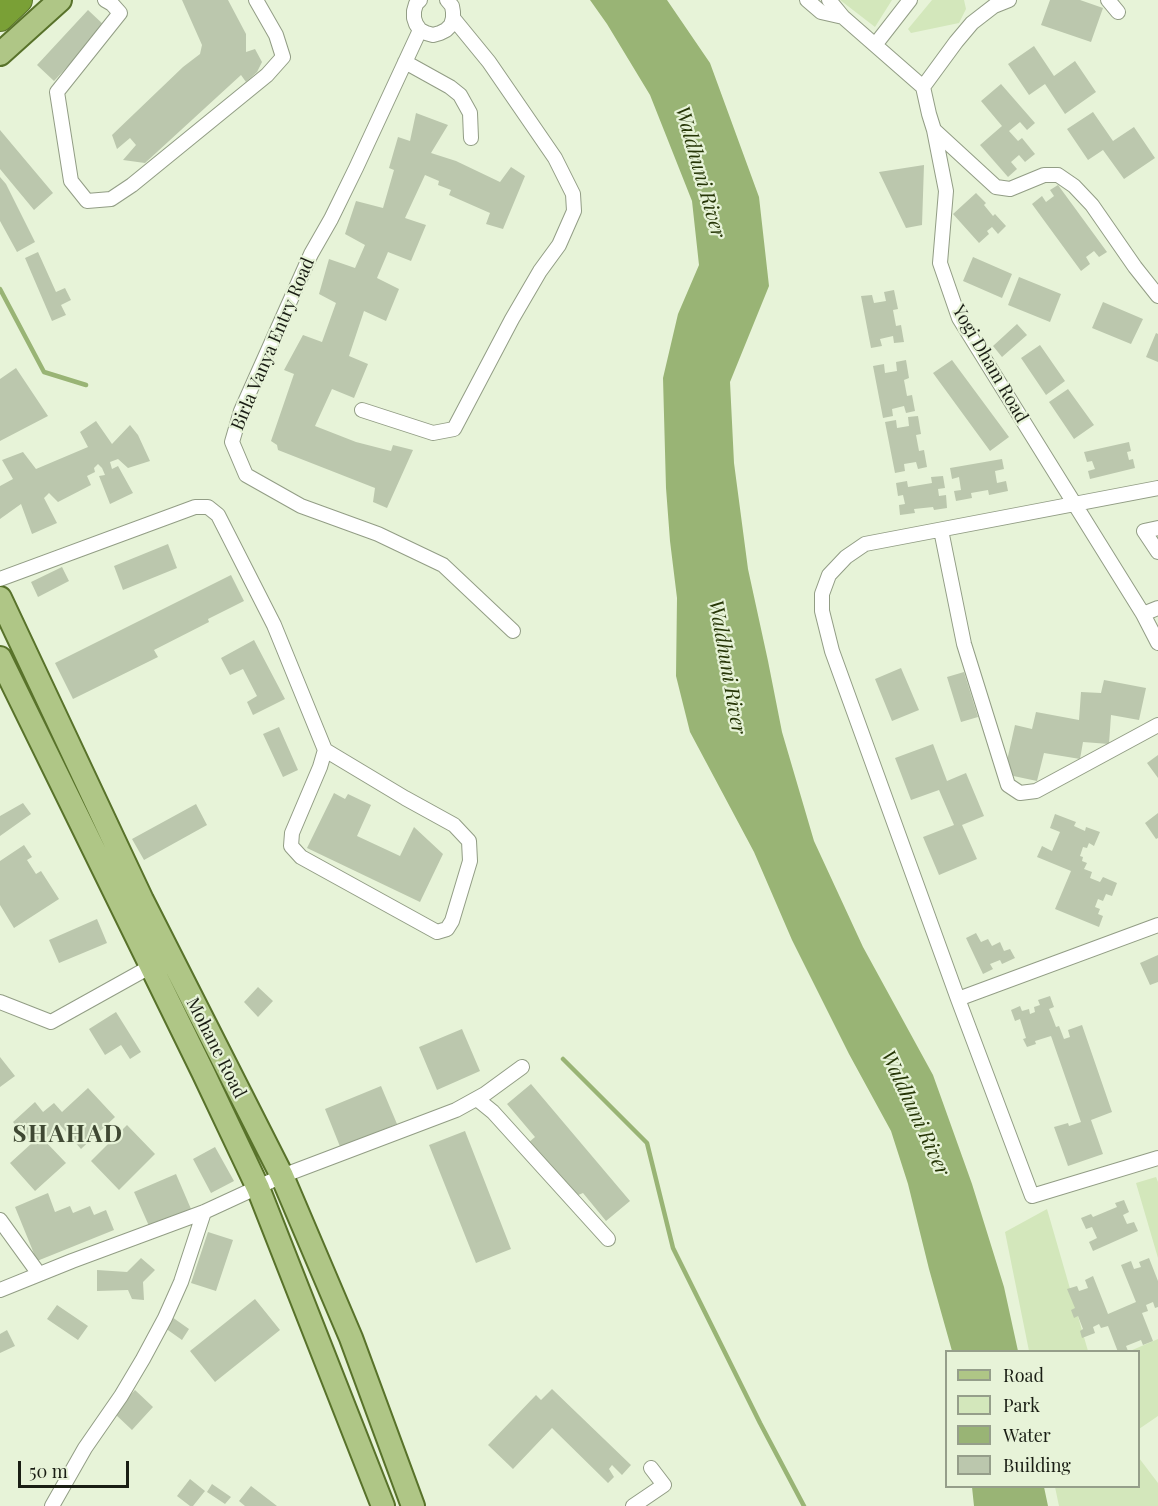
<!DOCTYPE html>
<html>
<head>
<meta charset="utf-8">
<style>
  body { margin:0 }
  #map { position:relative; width:1158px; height:1506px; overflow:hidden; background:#e7f3d8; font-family:"Playfair Display",serif }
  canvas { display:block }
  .legend { position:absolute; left:945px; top:1350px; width:195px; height:138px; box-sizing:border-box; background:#e7f3d8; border:2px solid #959e8a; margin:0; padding:8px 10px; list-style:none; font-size:18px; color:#1a1e14 }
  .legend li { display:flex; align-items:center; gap:12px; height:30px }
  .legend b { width:30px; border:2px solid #959e8a }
  .scale { position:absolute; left:18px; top:1461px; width:111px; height:27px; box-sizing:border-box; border:3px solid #1a1e14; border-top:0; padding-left:8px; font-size:18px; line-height:21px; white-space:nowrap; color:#1a1e14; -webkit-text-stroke:4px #e7f3d8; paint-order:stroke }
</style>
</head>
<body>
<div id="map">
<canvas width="1158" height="1506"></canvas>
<ul class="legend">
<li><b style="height:8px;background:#afc686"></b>Road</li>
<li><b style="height:16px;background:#d3e7bb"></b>Park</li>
<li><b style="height:16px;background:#99b475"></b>Water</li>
<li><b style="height:16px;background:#bbc7ad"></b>Building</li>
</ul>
<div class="scale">50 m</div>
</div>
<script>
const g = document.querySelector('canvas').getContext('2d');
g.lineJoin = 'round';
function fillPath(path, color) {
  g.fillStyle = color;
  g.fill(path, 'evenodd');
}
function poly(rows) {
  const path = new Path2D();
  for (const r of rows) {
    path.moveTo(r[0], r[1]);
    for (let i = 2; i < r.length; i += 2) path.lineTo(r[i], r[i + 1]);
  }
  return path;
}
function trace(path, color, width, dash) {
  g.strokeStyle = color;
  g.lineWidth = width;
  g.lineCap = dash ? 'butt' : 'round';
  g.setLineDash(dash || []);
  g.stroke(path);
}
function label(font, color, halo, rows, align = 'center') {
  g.font = font + ' "Playfair Display",serif';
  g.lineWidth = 4.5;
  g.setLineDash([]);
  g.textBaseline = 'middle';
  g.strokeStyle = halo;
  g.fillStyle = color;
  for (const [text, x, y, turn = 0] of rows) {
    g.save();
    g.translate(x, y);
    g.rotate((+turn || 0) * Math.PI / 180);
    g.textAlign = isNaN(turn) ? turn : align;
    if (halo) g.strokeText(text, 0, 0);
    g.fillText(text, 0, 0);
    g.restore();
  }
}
const green = poly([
  [840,0,892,0,875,27],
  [932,0,964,0,966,9,959,23,911,33,908,29],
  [1156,1177,1158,1182,1158,1258,1136,1183],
  [1047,1209,1088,1351,1029,1351,1005,1232],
  [1158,1339,1158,1416,1139,1429,1138,1352,1130,1351],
  [1139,1458,1158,1483,1158,1506,1059,1506,1055,1487,1138,1486]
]);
const water = poly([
  [590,0,667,0,710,63,759,197,769,286,730,382,734,463,748,569,768,661,782,732,814,841,863,947,933,1075,972,1184,1004,1287,1018,1351,952,1351,929,1269,908,1184,891,1131,849,1054,792,940,754,852,690,732,676,676,677,598,670,541,666,488,663,378,678,314,699,265,692,201,650,95,607,24],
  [972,1487,1044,1487,1048,1506,974,1506]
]);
const stream = poly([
  [0,289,44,372,86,385],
  [563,1059,647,1143,673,1248,760,1423,804,1506]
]);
const building = poly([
  [182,0,228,0,246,34,246,52,255,49,262,62,257,72,246,82,241,75,145,163,123,160,136,145,130,138,117,149,112,135,183,67,200,54,202,45],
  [1050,0,1080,0,1103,8,1091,42,1041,25],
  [88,10,105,26,54,81,37,65],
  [1034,46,1054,76,1075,61,1096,92,1065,114,1045,84,1029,95,1008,64],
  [1001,84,1035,123,1027,130,1020,122,1009,131,1018,141,1022,138,1035,154,1025,162,1019,155,1011,162,1017,169,1008,177,980,145,1002,126,981,101],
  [1093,112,1113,141,1134,127,1155,158,1124,179,1103,150,1088,160,1067,129],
  [416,113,448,125,431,153,456,161,500,182,511,167,525,176,503,229,486,224,490,213,449,195,451,190,438,185,439,181,425,175,405,218,426,225,411,261,388,252,377,278,399,289,386,321,364,311,349,356,368,364,354,398,332,389,315,426,356,442,391,451,393,445,413,450,387,508,373,502,375,488,278,450,277,445,271,441,294,374,284,370,303,335,322,342,336,303,319,294,329,259,355,268,365,245,345,234,356,201,383,208,394,170,389,168,398,137,410,141],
  [0,130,53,193,34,210,0,169],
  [924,165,922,225,906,228,879,172],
  [0,177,6,184,35,242,17,252,0,221],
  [1058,185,1107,252,1099,257,1094,251,1086,257,1090,264,1081,271,1032,204,1042,196,1046,202,1054,196,1050,190],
  [976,193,986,203,984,205,993,216,995,214,1006,226,998,234,992,227,987,231,989,234,979,243,953,214],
  [38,252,56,292,65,288,71,300,61,305,66,315,52,321,25,258],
  [973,257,1012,274,1002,298,963,281],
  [1019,277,1061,294,1050,322,1008,305],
  [894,290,898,309,893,310,896,326,901,325,904,342,894,343,893,336,880,339,882,346,871,348,861,296,872,295,874,303,886,301,884,292],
  [1103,302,1143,319,1131,344,1092,328],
  [1017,324,1027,335,1002,357,993,346],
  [1156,333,1158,334,1158,362,1146,357],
  [1040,345,1065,381,1046,395,1021,358],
  [906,360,909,378,904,380,907,396,912,395,915,411,906,413,904,406,892,409,893,416,883,418,873,366,884,364,885,373,897,371,896,362],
  [952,360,1009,437,990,451,933,373],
  [16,368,48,416,0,441,0,379],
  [1068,389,1094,425,1074,439,1049,402],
  [918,416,921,434,916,435,919,451,924,450,927,467,918,469,916,462,904,464,905,471,895,473,885,422,896,420,897,428,909,426,908,417],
  [96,421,112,444,130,425,138,435,150,461,128,468,118,459,110,462,112,469,118,466,133,493,110,504,99,476,105,475,102,468,98,464,94,468,95,472,87,476,91,485,58,502,49,493,44,498,57,523,32,534,21,504,0,519,0,486,13,479,2,460,23,452,36,469,88,447,80,432],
  [1129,442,1131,451,1127,452,1129,460,1133,459,1135,468,1090,479,1088,471,1095,469,1092,461,1087,462,1084,452],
  [1002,459,1004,469,995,471,997,483,1006,481,1008,491,989,495,988,490,971,493,972,498,956,501,954,491,961,490,959,477,952,479,950,468],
  [943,476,945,488,938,489,939,496,946,495,947,508,934,510,933,507,914,509,915,513,900,515,899,505,905,504,903,495,898,496,896,483,907,481,908,487,932,483,931,477],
  [168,544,177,568,123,590,114,566],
  [62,567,69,581,38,597,31,582],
  [231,575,244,601,208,619,209,622,154,650,158,657,73,699,55,663],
  [254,640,285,699,253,715,247,702,257,696,243,669,230,675,221,658],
  [901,668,919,710,892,721,875,679],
  [964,672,978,717,961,722,947,677],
  [1104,680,1146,688,1139,720,1111,715,1109,744,1083,742,1080,759,1044,753,1037,781,1004,774,1015,725,1032,729,1036,712,1079,720,1081,692,1101,693],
  [279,727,298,770,283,777,263,734],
  [933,744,947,781,966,773,984,816,962,825,977,859,939,875,923,837,954,825,939,790,911,800,895,758],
  [1158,755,1158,778,1147,763],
  [334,793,345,799,348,794,371,805,357,836,400,856,414,827,443,854,420,902,307,848],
  [23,803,31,814,0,836,0,816],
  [196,804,207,825,144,860,132,839],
  [1158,813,1158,838,1156,839,1145,823],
  [1055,814,1076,822,1074,826,1085,831,1086,827,1100,832,1094,846,1089,843,1087,848,1083,847,1080,856,1083,857,1082,861,1087,863,1084,869,1092,872,1090,878,1100,882,1103,877,1117,883,1112,896,1106,894,1103,901,1098,899,1095,907,1100,909,1098,914,1103,916,1099,927,1055,909,1071,871,1037,857,1042,846,1052,851,1060,832,1050,828],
  [24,845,32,857,27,860,36,874,41,871,59,899,14,928,0,905,0,861],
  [97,919,107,943,59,963,49,940],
  [976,933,981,942,988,939,992,946,1000,942,1004,951,1010,949,1015,958,1002,964,1000,960,990,964,993,969,983,974,966,938],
  [1158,955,1158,982,1150,985,1140,963],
  [258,987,273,1001,258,1017,244,1002],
  [1050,996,1054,1007,1049,1009,1056,1027,1059,1026,1064,1039,1070,1037,1068,1030,1082,1025,1112,1112,1091,1120,1103,1154,1068,1166,1054,1127,1068,1123,1069,1126,1081,1122,1051,1036,1035,1041,1036,1044,1027,1047,1023,1039,1026,1038,1020,1019,1015,1021,1011,1010,1020,1006,1022,1011,1029,1009,1030,1014,1035,1012,1034,1007,1040,1005,1038,1000],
  [116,1012,141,1052,130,1059,121,1045,105,1055,89,1029],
  [462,1029,480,1071,437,1090,419,1047],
  [0,1057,15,1076,0,1087],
  [531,1084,630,1201,606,1221,583,1193,576,1196,528,1143,535,1137,507,1104],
  [381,1086,397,1124,353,1142,354,1143,341,1149,325,1109],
  [88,1088,115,1117,81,1149,60,1125,44,1140,66,1163,35,1191,10,1163,32,1143,13,1122,35,1102,43,1112,54,1103,62,1112],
  [127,1125,155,1154,119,1190,91,1161],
  [465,1131,511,1249,476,1263,429,1145],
  [215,1147,234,1181,211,1193,193,1159],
  [176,1174,191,1209,149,1226,134,1192],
  [48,1193,55,1212,70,1206,73,1213,90,1206,94,1215,106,1210,114,1230,37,1261,15,1207],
  [1124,1200,1129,1212,1123,1215,1127,1224,1134,1222,1138,1231,1093,1251,1089,1242,1097,1238,1092,1227,1086,1229,1081,1218,1091,1214,1093,1217,1117,1207,1115,1203],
  [208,1232,233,1240,216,1291,191,1283],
  [141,1258,155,1270,143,1282,144,1300,132,1299,128,1290,97,1291,97,1270,127,1272],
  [1149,1258,1158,1281,1158,1307,1155,1308,1153,1302,1146,1305,1148,1311,1142,1313,1153,1341,1143,1345,1141,1340,1126,1346,1128,1351,1118,1352,1108,1326,1101,1328,1099,1324,1093,1327,1095,1333,1082,1338,1080,1331,1083,1329,1078,1316,1074,1318,1071,1310,1075,1308,1067,1289,1077,1286,1079,1291,1088,1288,1085,1280,1093,1276,1108,1314,1136,1302,1121,1265,1131,1261,1134,1269,1141,1267,1139,1262],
  [255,1299,280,1330,215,1382,190,1351],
  [57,1305,88,1326,78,1340,47,1319],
  [172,1317,189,1329,182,1340,165,1328],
  [7,1330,15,1346,0,1353,0,1334],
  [552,1389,631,1465,622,1475,612,1465,609,1469,614,1477,608,1483,552,1428,513,1469,488,1445,536,1395,541,1400],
  [135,1390,153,1407,132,1430,114,1413],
  [190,1479,205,1491,193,1506,190,1506,177,1496],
  [212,1484,231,1497,225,1504,207,1492],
  [251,1486,277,1506,245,1506,239,1501]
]);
const street = poly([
  [105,0,112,4,120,13,57,92,71,181,87,201,111,199,132,185,267,75,283,57,276,35,256,0],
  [420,0,416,4,414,11,414,18,416,24,420,30,426,33,433,35,440,33,446,30,451,25,453,18,453,12,452,6,447,0],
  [807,0,821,12,843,17],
  [829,0,843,17,923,87,929,114,934,130,946,191,940,263,959,318,1143,614,1158,643],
  [1108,0,1118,12],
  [420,30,356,168,331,219,311,254,241,411,232,442,246,475,301,506,378,534,443,565,513,631],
  [875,45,910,0],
  [405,62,450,87,460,95,470,113,471,138],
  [923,87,956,42,972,23,994,6,1009,0],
  [934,130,996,187,1010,189,1044,175,1058,175,1074,186,1092,205,1135,267,1158,296],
  [362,410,433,433,454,429,512,319,540,271,559,245,574,211,573,194,555,158,489,62,453,18],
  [1158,488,865,544,846,557,829,575,822,594,822,611,832,651,958,999,1032,1196,1158,1158],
  [1158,528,1144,531,1158,552],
  [941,530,964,644,1008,785,1020,793,1036,791,1158,725],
  [0,579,195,507,208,507,218,515,274,625,325,750,320,767,292,833,291,846,301,857,437,932,447,929,452,921,470,861,469,841,454,825,405,798,325,750],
  [1143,614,1158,608],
  [958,999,1158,925],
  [0,1002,51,1022,157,963],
  [477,1099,493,1112,608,1239],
  [0,1220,39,1274],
  [0,1290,72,1261,204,1212,282,1176,456,1110,485,1094,522,1067],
  [52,1506,85,1448,121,1396,143,1359,165,1318,181,1282,204,1212],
  [633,1506,664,1485,651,1468]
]);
const primary = poly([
  [0,54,60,0],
  [0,598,142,900,282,1176,351,1338,413,1506],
  [0,658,203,1072,258,1188,383,1506]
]);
const highway = poly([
  [0,18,19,0]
]);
const streetNames = [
  ["Birla Vanya Entry Road",273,344,-67],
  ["Yogi Dham Road",990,364,60],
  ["Mohane Road",216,1048,63]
];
const waterNames = [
  ["Waldhuni River",700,172,74],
  ["Waldhuni River",727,667,80],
  ["Waldhuni River",915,1113,65]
];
const districtNames = [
  ["SHAHAD",68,1135]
];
fillPath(green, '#d3e7bb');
fillPath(water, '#99b475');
trace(stream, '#99b475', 4.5);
fillPath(building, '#bbc7ad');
trace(street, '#929d85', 16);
trace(primary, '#58722a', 26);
trace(highway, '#58722a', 28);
trace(street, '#fff', 14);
trace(primary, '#afc686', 22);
trace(highway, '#7aa036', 26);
label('18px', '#1a1e14', '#e7f3d8', streetNames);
label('italic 20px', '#253505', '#e7f3d8', waterNames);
g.letterSpacing = '1.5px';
label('bold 24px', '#3f4833', '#e7f3d8', districtNames);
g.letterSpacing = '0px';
</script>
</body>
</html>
